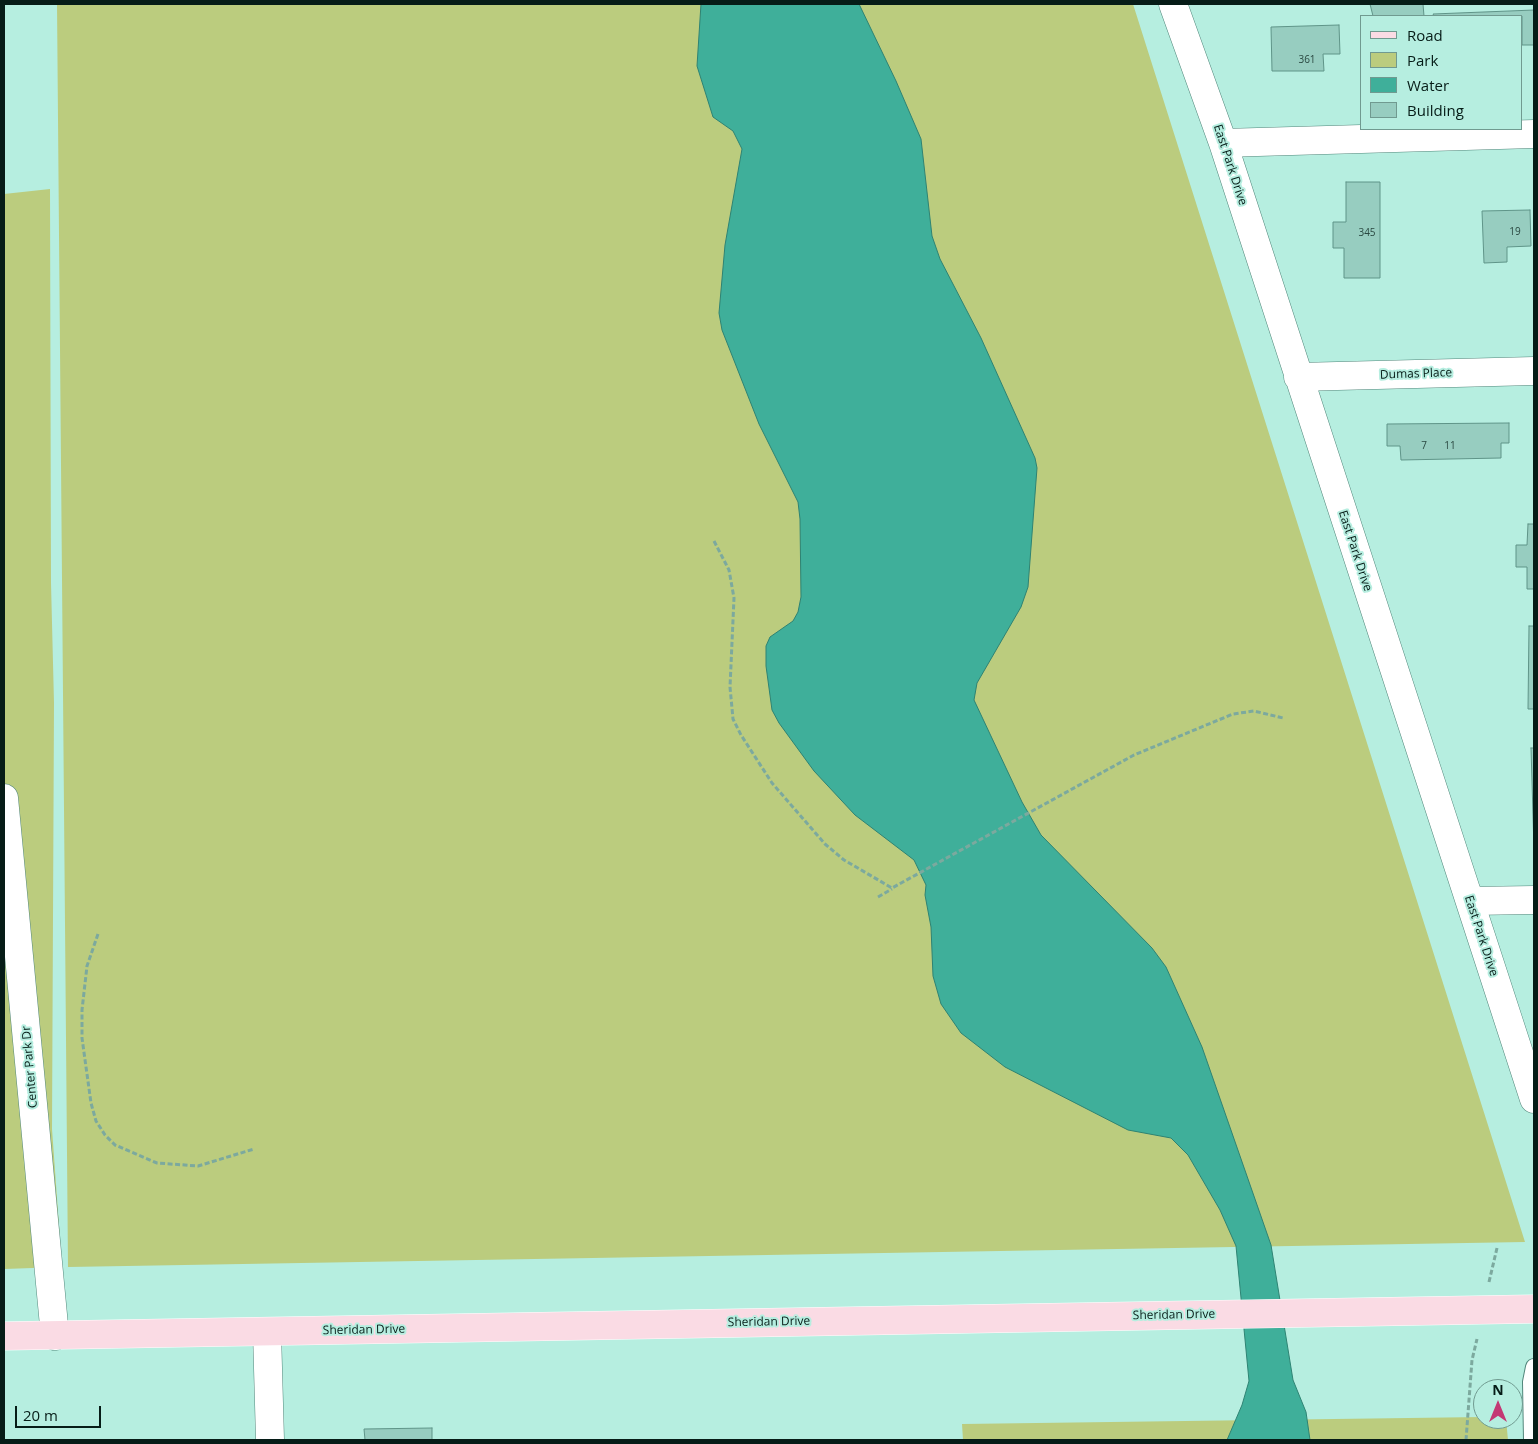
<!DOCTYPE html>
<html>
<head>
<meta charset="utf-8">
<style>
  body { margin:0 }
  #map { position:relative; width:1538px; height:1444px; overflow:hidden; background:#b6eee0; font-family:"Open Sans",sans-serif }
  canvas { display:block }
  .frame { position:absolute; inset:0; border:5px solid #061c17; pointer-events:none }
  .legend { position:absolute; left:1360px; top:15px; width:162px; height:115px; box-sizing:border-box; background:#b6eee0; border:1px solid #709a90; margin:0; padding:6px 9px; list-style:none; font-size:15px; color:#061c17 }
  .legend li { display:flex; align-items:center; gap:10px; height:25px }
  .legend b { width:25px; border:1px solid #709a90 }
  .north { position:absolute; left:1473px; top:1379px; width:50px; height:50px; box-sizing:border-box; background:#b6eee0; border:1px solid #709a90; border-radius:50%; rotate:0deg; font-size:14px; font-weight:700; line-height:20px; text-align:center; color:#061c17 }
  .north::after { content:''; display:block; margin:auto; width:18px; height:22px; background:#c33974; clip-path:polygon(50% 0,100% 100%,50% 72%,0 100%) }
  .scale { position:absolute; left:15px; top:1406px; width:86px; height:22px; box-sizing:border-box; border:2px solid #061c17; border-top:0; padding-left:6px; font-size:15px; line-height:18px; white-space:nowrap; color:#061c17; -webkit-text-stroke:4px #b6eee0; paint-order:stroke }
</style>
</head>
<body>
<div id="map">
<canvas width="1538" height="1444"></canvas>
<div class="frame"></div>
<ul class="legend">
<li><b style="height:6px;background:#fadbe4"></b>Road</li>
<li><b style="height:14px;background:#bbcc7e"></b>Park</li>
<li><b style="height:14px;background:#3faf9a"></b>Water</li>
<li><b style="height:14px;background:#97cdc0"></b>Building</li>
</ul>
<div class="north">N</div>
<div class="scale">20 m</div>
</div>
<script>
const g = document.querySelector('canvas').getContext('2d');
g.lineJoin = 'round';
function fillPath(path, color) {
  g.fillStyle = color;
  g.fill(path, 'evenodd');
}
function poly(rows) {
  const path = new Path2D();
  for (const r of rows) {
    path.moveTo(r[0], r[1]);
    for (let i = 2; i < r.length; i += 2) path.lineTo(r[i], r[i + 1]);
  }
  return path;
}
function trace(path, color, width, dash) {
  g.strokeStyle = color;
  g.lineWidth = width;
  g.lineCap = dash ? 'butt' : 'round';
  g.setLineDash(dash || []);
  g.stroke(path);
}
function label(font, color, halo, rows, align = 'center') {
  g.font = font + ' "Open Sans",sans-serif';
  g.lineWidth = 4;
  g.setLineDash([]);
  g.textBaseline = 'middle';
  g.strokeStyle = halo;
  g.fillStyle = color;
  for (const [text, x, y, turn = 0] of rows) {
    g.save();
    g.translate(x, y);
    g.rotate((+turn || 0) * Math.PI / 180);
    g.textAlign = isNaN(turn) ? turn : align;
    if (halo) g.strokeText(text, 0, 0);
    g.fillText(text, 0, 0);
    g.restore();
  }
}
const green = poly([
  [57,4,1133,4,1525,1242,68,1267],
  [50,189,51,583,54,703,52,1129,62,1267,4,1269,4,194],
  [1483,1417,1483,1419,1506,1419,1508,1440,963,1440,962,1424]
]);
const water = poly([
  [701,4,859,4,896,81,921,139,932,236,940,259,981,338,1035,458,1037,468,1028,587,1021,607,977,683,974,700,1022,802,1041,835,1152,948,1166,967,1202,1047,1271,1245,1293,1380,1306,1412,1310,1440,1227,1440,1242,1405,1249,1381,1236,1246,1220,1210,1188,1155,1171,1138,1128,1130,1005,1067,961,1033,941,1004,933,976,931,927,925,895,926,885,914,860,855,815,814,771,779,723,772,710,766,666,766,646,770,637,793,621,798,612,801,597,800,519,798,502,759,424,722,330,719,313,725,245,742,149,733,131,713,117,697,66,701,4]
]);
const building = poly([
  [1370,4,1423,4,1424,16,1373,16,1370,4],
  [1534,10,1534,45,1522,45,1522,16,1434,16,1433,14,1534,10],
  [1339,25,1340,54,1323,54,1324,71,1272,71,1271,27,1339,25],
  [1346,182,1380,182,1380,278,1344,278,1344,248,1333,248,1333,222,1346,222,1346,182],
  [1530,210,1531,246,1507,247,1507,262,1484,263,1482,211,1530,210],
  [1509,423,1509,443,1501,443,1501,458,1401,460,1400,446,1387,446,1387,424,1509,423],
  [1528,524,1534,524,1534,589,1527,589,1527,567,1516,567,1516,545,1527,545,1528,524],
  [1529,626,1534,626,1534,709,1528,709,1529,626],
  [1531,748,1534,748,1534,849,1531,748],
  [432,1428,432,1440,365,1440,364,1429,432,1428]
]);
const path = poly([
  [714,541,729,570,734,598,730,687,733,719,741,735,772,783,825,844,844,860,892,888,1134,755,1233,714,1254,711,1283,718],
  [878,897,892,889],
  [98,934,87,966,82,1010,82,1038,91,1103,96,1121,105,1135,115,1145,157,1163,198,1166,254,1149],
  [1489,1282,1497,1248],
  [1466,1440,1472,1360,1477,1339]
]);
const service = poly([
  [1532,1440,1531,1382,1534,1367]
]);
const minor = poly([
  [1173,4,1223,143,1534,1099],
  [1223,143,1534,134],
  [1298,377,1534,371],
  [4,798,55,1336],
  [1470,901,1534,900],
  [267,1332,270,1440]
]);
const primary = poly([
  [4,1336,1534,1309]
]);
const numberNames = [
  ["361",1307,60],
  ["19",1515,232],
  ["345",1367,233],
  ["7",1424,446],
  ["11",1450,446]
];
const streetNames = [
  ["East Park Drive",1230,165,72],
  ["Dumas Place",1416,374,-2],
  ["East Park Drive",1355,551,72],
  ["East Park Drive",1481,936,72],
  ["Center Park Dr",30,1067,-95],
  ["Sheridan Drive",1174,1315,-1],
  ["Sheridan Drive",769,1322,-1],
  ["Sheridan Drive",364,1330,-1]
];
fillPath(green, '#bbcc7e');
fillPath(water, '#3faf9a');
trace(water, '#2e8373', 1);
fillPath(building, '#97cdc0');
trace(building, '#5f9488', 1);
trace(service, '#52877b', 18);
trace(minor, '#52877b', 29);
trace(primary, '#fff', 29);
trace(path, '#7ca99e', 3, [5, 2.5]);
trace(service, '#fff', 16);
trace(minor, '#fff', 28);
trace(primary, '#fadbe4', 28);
label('10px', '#2a4841', null, numberNames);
label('12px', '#061c17', '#b6eee0', streetNames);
</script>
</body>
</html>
